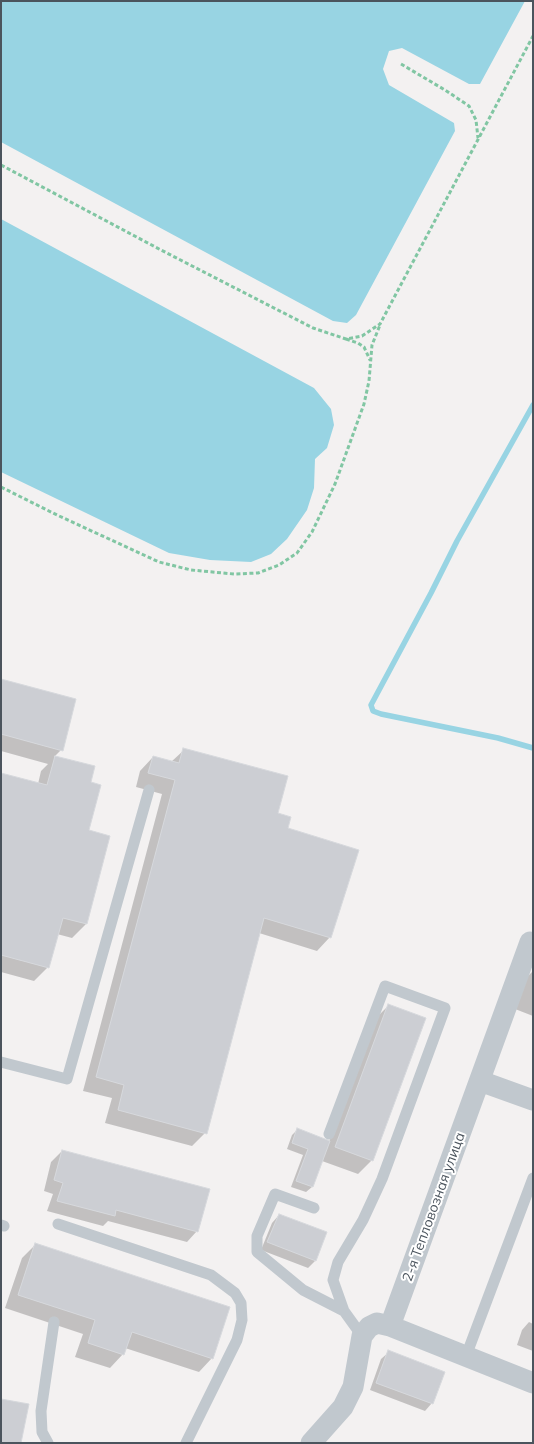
<!DOCTYPE html>
<html>
<head>
<meta charset="utf-8">
<style>
  body { margin:0 }
  #map { position:relative; width:534px; height:1444px; overflow:hidden; background:#f3f1f1; font-family:Mulish,sans-serif }
  canvas { display:block }
  .frame { position:absolute; inset:0; border:2px solid #4b545d; pointer-events:none }
</style>
</head>
<body>
<div id="map">
<canvas width="534" height="1444"></canvas>
<div class="frame"></div>
</div>
<script>
const g = document.querySelector('canvas').getContext('2d');
g.lineJoin = 'round';
function fillPath(path, color) {
  g.fillStyle = color;
  g.fill(path, 'evenodd');
}
function poly(rows) {
  const path = new Path2D();
  for (const r of rows) {
    path.moveTo(r[0], r[1]);
    for (let i = 2; i < r.length; i += 2) path.lineTo(r[i], r[i + 1]);
  }
  return path;
}
function trace(path, color, width, dash) {
  g.strokeStyle = color;
  g.lineWidth = width;
  g.lineCap = dash ? 'butt' : 'round';
  g.setLineDash(dash || []);
  g.stroke(path);
}
function label(font, color, halo, rows, align = 'center') {
  g.font = font + ' Mulish,sans-serif';
  g.lineWidth = 4;
  g.setLineDash([]);
  g.textBaseline = 'middle';
  g.strokeStyle = halo;
  g.fillStyle = color;
  for (const [text, x, y, turn = 0] of rows) {
    g.save();
    g.translate(x, y);
    g.rotate((+turn || 0) * Math.PI / 180);
    g.textAlign = isNaN(turn) ? turn : align;
    if (halo) g.strokeText(text, 0, 0);
    g.fillText(text, 0, 0);
    g.restore();
  }
}
const water = poly([
  [1,1,525,1,480,84,469,84,402,48,389,51,383,69,389,85,454,123,455,131,356,315,347,323,333,321,1,142],
  [1,219,314,388,331,409,334,425,327,448,315,459,314,488,307,510,287,539,271,554,251,562,210,560,169,553,1,472]
]);
const shadow = poly([
  [1,680,61,750,54,757,93,767,89,783,87,831,109,837,86,924,72,938,57,934,48,967,34,981,1,972,1,775,38,784,41,771,48,764,1,751],
  [184,750,276,814,287,829,330,937,317,951,259,933,205,1133,192,1146,105,1123,112,1098,83,1091,162,794,136,787,140,771,153,757,171,762],
  [533,971,533,1016,515,1009,527,977],
  [389,1005,372,1160,358,1174,322,1161,312,1187,306,1192,291,1187,303,1155,287,1149,292,1135,298,1129,329,1142,375,1019],
  [62,1151,197,1231,187,1242,108,1221,103,1226,47,1211,53,1194,44,1191,51,1162],
  [279,1215,315,1261,308,1268,261,1250,272,1223],
  [35,1245,212,1358,199,1372,125,1348,123,1354,110,1368,75,1357,83,1334,5,1308,22,1258],
  [529,1322,533,1324,533,1351,517,1345,522,1330],
  [389,1352,432,1403,425,1411,370,1390,381,1359]
]);
const stream = poly([
  [533,405,457,541,431,593,371,705,373,711,381,714,498,738,533,748]
]);
const building = poly([
  [1,679,76,699,63,751,1,734,1,679],
  [183,748,288,776,278,813,291,817,288,828,359,850,331,938,264,918,207,1134,118,1110,124,1085,96,1077,175,780,148,773,153,756,179,763,183,748],
  [55,756,95,766,91,782,101,785,89,830,110,836,87,924,63,918,49,968,1,955,1,773,47,785,55,756],
  [388,1004,426,1018,373,1161,335,1147,388,1004],
  [297,1128,330,1141,313,1187,296,1181,308,1149,292,1143,297,1128],
  [62,1150,210,1189,198,1232,116,1210,115,1216,57,1201,63,1183,54,1180,62,1150],
  [279,1214,327,1232,316,1261,267,1242,279,1214],
  [35,1243,230,1307,213,1359,132,1332,124,1355,88,1343,95,1320,18,1295,35,1243],
  [388,1350,445,1372,433,1404,376,1383,388,1350],
  [1,1399,29,1404,21,1443,1,1443,1,1399]
]);
const path = poly([
  [401,64,445,90,469,106,476,120,478,138],
  [1,165,161,250,313,328,346,339,362,336,380,324,533,36],
  [346,339,358,343,364,347,370,360],
  [1,487,57,515,159,562,191,570,234,574,258,573,279,565,297,553,312,532,335,484,364,404,369,381,372,345,380,325]
]);
const lane = poly([
  [1,1062,67,1079,149,790],
  [329,1134,385,986,445,1008,382,1179,363,1220,338,1262,333,1280,344,1311,362,1336],
  [314,1208,275,1194,257,1236,257,1252,303,1290,344,1311],
  [58,1224,211,1275,235,1293,241,1303,242,1320,237,1340,186,1443],
  [1,1225,4,1226],
  [466,1356,533,1178],
  [48,1443,42,1432,41,1411,54,1322]
]);
const street = poly([
  [480,1081,533,1100],
  [390,1326,533,1383],
  [311,1443,343,1407,353,1387,362,1336,369,1327,377,1323,390,1326,530,942]
]);
const streetNames = [
  ["2-я Тепловозная улица",434,1207,-70]
];
fillPath(water, '#98d4e3');
fillPath(shadow, '#0003');
trace(stream, '#98d4e3', 5.5);
fillPath(building, '#ccced3');
trace(building, '#d6d8dc', 1);
trace(path, '#81c6a3', 3, [4, 2.5]);
trace(lane, '#c1c8ce', 11);
trace(street, '#c1c8ce', 21);
label('14px', '#4b545d', '#fff', streetNames);
</script>
</body>
</html>
